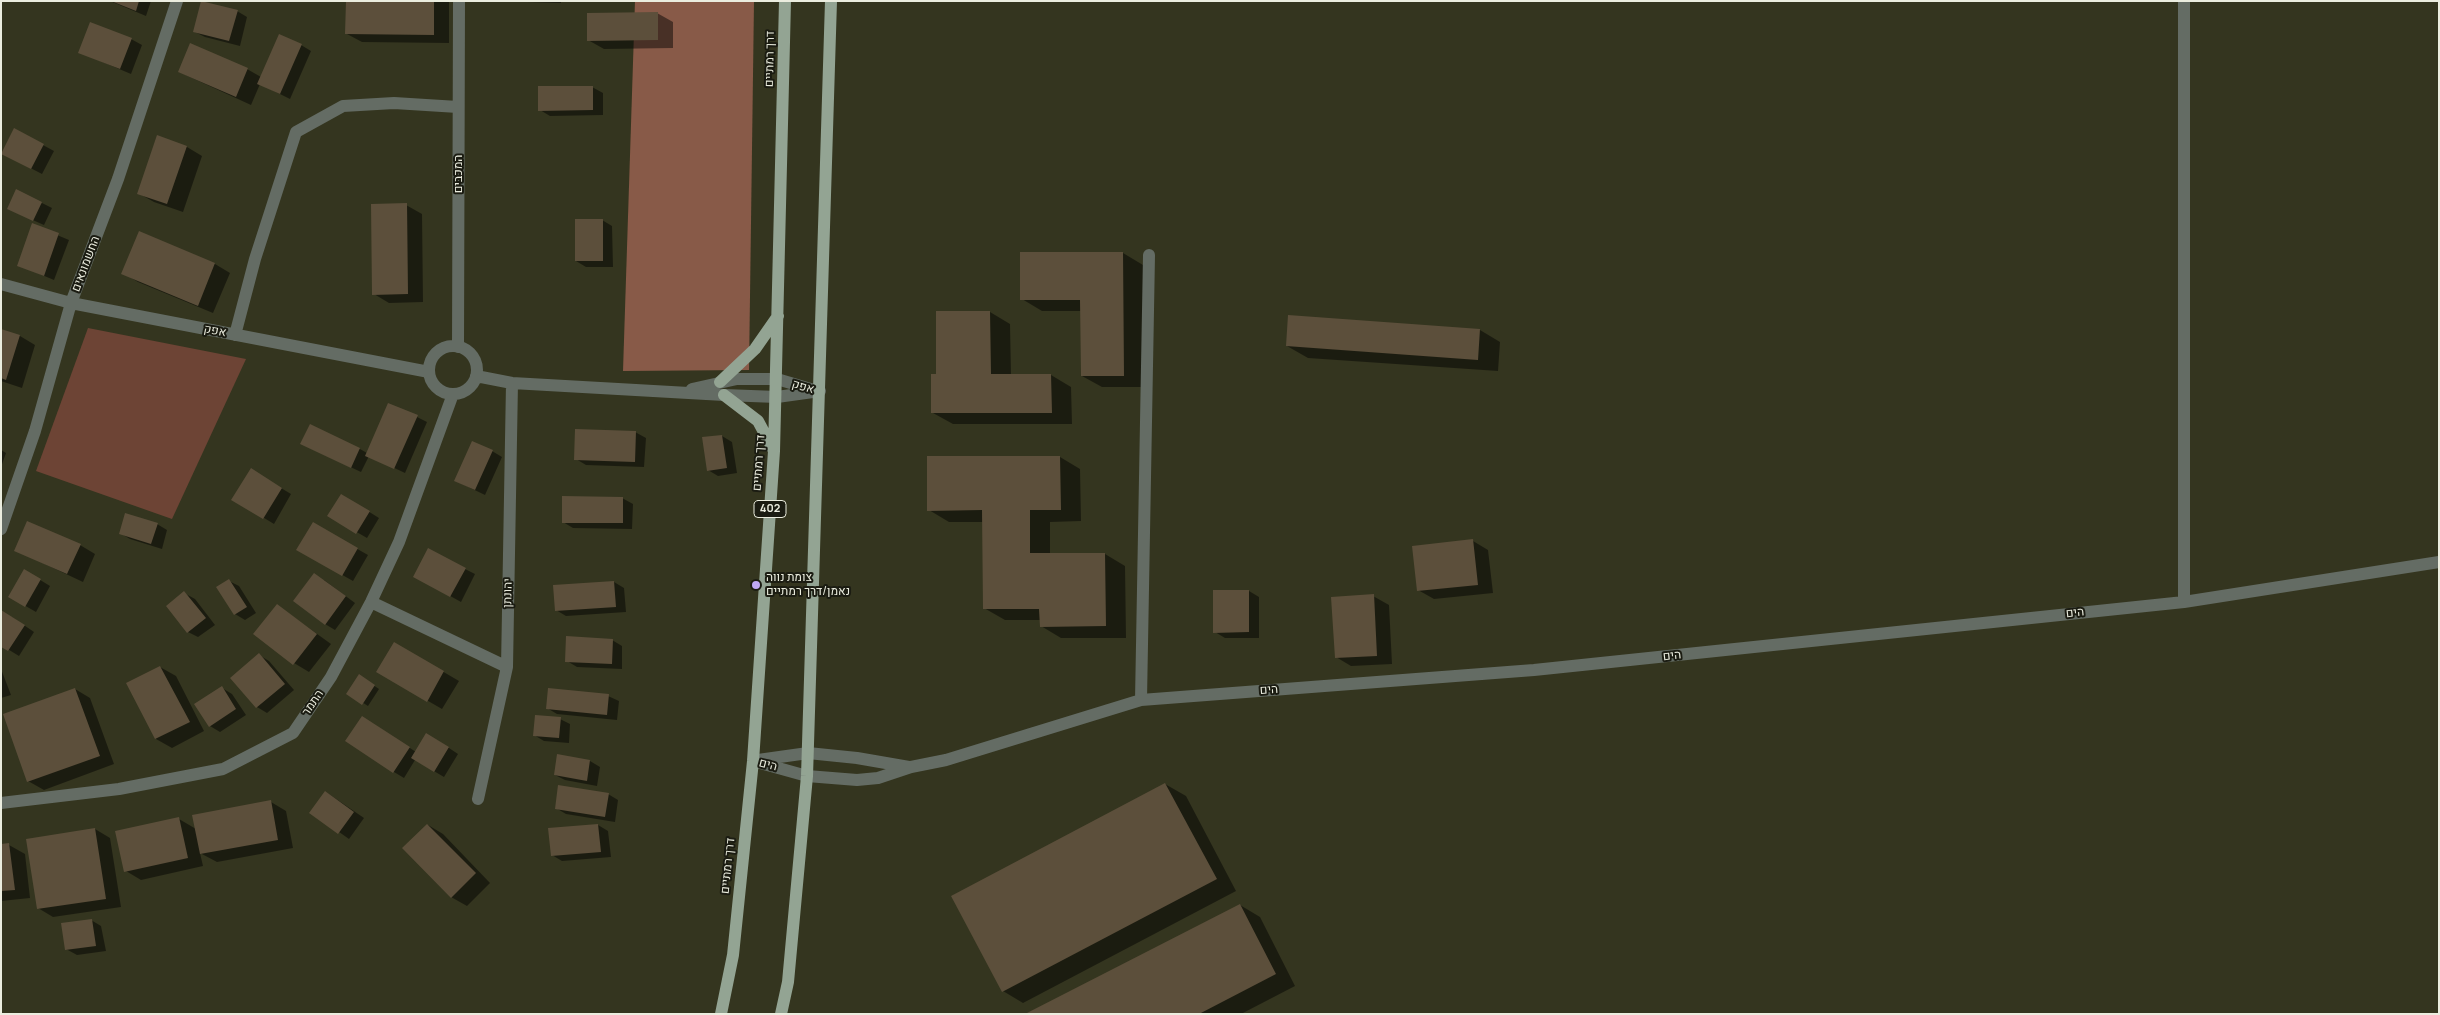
<!DOCTYPE html>
<html>
<head>
<meta charset="utf-8">
<style>
  body { margin:0 }
  #map { position:relative; width:2440px; height:1015px; overflow:hidden; background:#34351f; font-family:Manrope,sans-serif }
  canvas { display:block }
  .frame { position:absolute; inset:0; border:2px solid #ebeddf; pointer-events:none }
</style>
</head>
<body>
<div id="map">
<canvas width="2440" height="1015"></canvas>
<div class="frame"></div>
</div>
<script>
const g = document.querySelector('canvas').getContext('2d');
g.lineJoin = 'round';
function fillPath(path, color) {
  g.fillStyle = color;
  g.fill(path, 'evenodd');
}
function poly(rows) {
  const path = new Path2D();
  for (const r of rows) {
    if (r.length === 3) {
      path.moveTo(r[0] + r[2], r[1]);
      path.arc(r[0], r[1], r[2], 0, 2 * Math.PI);
      continue;
    }
    path.moveTo(r[0], r[1]);
    for (let i = 2; i < r.length; i += 2) path.lineTo(r[i], r[i + 1]);
  }
  return path;
}
function trace(path, color, width, dash) {
  g.strokeStyle = color;
  g.lineWidth = width;
  g.lineCap = dash ? 'butt' : 'round';
  g.setLineDash(dash || []);
  g.stroke(path);
}
function label(font, color, halo, rows, align = 'center') {
  g.font = font + ' Manrope,Heebo,sans-serif';
  g.lineWidth = 4;
  g.setLineDash([]);
  g.textBaseline = 'middle';
  g.strokeStyle = halo;
  g.fillStyle = color;
  for (const [text, x, y, turn = 0] of rows) {
    g.save();
    g.translate(x, y);
    g.rotate((+turn || 0) * Math.PI / 180);
    g.textAlign = isNaN(turn) ? turn : align;
    if (halo) g.strokeText(text, 0, 0);
    g.fillText(text, 0, 0);
    g.restore();
  }
}
const green = poly([
  [88,328,246,359,172,519,36,471]
]);
const forest = poly([
  [635,1,754,1,749,370,623,371]
]);
const shadow = poly([
  [110,1,151,1,146,16],
  [347,1,449,1,449,43,362,42,347,34],
  [525,1,561,1,561,3,527,2],
  [237,11,247,17,240,46,205,37,195,32],
  [657,13,673,22,673,48,604,49,588,40],
  [131,39,142,45,131,74,79,52],
  [301,45,311,51,290,99,260,84,251,105,179,72,247,69,261,77],
  [592,87,603,93,603,115,550,116,540,110],
  [15,130,54,151,42,174,13,159],
  [158,137,187,147,202,156,183,212,154,202,138,193],
  [42,203,52,208,44,225,19,214],
  [406,205,422,214,423,302,389,303,374,294],
  [602,220,612,226,613,267,586,267,576,261],
  [33,225,69,240,54,280,18,265],
  [140,233,215,264,230,273,213,313,138,282,123,273],
  [1123,253,1143,265,1144,387,1102,387,1082,376,1081,311,1042,311,1022,299],
  [990,312,1010,324,1011,375,1051,375,1071,387,1072,424,953,424,933,413,938,375],
  [1,330,20,336,35,345,22,388,1,381],
  [1480,330,1500,342,1498,371,1308,358,1287,346],
  [417,417,427,422,405,473,369,456,361,472,312,449,360,449,367,453],
  [635,432,646,438,644,467,586,465,576,459],
  [722,436,732,442,737,473,718,476,708,470],
  [1,450,6,453,1,467],
  [492,451,502,457,485,495,456,481],
  [928,457,1060,457,1080,469,1081,521,1050,522,1050,554,1105,554,1125,566,1126,638,1061,638,1041,626,1041,620,1005,620,984,608,984,522,949,522,929,510],
  [261,476,291,494,274,524,233,499],
  [342,495,379,518,367,538,329,516],
  [622,498,633,504,632,529,573,528,563,522],
  [157,524,167,530,162,549,130,539,120,533],
  [313,524,368,555,353,581,298,550],
  [1473,541,1488,550,1493,593,1434,599,1418,590],
  [80,545,95,554,83,582,15,550],
  [465,569,475,574,461,602,425,582],
  [24,570,50,586,36,612,10,597],
  [324,580,355,603,335,630,325,624],
  [229,581,239,586,256,613,245,620,235,614],
  [614,582,624,588,626,612,566,616,556,610],
  [1249,591,1259,597,1259,638,1225,638,1215,632],
  [184,593,195,599,215,625,198,637,188,632],
  [1373,596,1389,605,1392,664,1351,666,1336,657],
  [277,605,331,644,309,672,294,663],
  [12,617,34,632,19,656,1,645],
  [612,640,622,646,622,669,577,667,567,661],
  [394,643,459,681,442,709,378,672],
  [259,655,269,661,294,690,267,713,257,707,232,678],
  [160,667,176,676,204,731,172,748,156,739,128,684],
  [1,669,11,695,1,698],
  [364,679,379,689,368,706,348,693],
  [222,688,232,694,246,715,220,732,210,726],
  [75,689,90,698,114,764,44,790,28,781],
  [608,696,619,701,617,720,557,714,547,708],
  [560,719,570,724,569,743,544,741,534,735],
  [372,723,416,752,437,740,458,754,444,777,415,760,404,778,394,772],
  [590,761,600,767,597,786,565,780,555,775],
  [1165,784,1186,796,1236,891,1023,1003,1003,991],
  [326,792,364,818,349,839,311,812],
  [608,794,618,800,615,822,566,814,556,808],
  [271,802,286,811,293,848,217,862,200,853,203,866,141,880,126,871,179,819,196,829],
  [428,825,443,834,490,883,467,906,451,897],
  [598,825,608,831,611,857,562,861,552,855,550,829],
  [95,829,110,838,121,907,53,917,38,908],
  [9,845,25,854,30,898,1,901,1,846],
  [1240,905,1260,917,1295,986,1241,1014,1027,1014],
  [91,920,101,926,106,951,77,955,66,949]
]);
const building = poly([
  [111,1,139,1,136,11],
  [201,1,238,10,229,41,193,32],
  [346,1,434,1,434,35,345,34],
  [658,12,658,40,587,41,587,13],
  [90,22,132,38,120,69,78,53],
  [279,34,302,44,280,94,257,84],
  [190,43,248,68,236,97,178,72],
  [538,86,593,86,593,110,538,111],
  [14,128,44,144,31,169,1,154],
  [157,135,187,146,167,204,137,194],
  [16,189,42,202,33,221,7,209],
  [407,203,408,294,372,295,371,204],
  [575,219,603,219,603,261,575,261],
  [32,223,59,233,44,276,17,266],
  [139,231,215,263,198,306,121,274],
  [1020,252,1123,252,1124,376,1081,376,1080,300,1020,300],
  [936,311,990,311,991,374,1051,374,1052,413,931,413,931,374,936,374],
  [1288,315,1480,329,1478,360,1286,346],
  [1,329,20,335,6,380,1,378],
  [388,403,418,415,394,469,365,456],
  [310,424,360,448,351,468,300,444],
  [575,429,636,431,635,462,574,460],
  [722,435,727,468,707,471,702,437],
  [472,441,493,450,475,490,454,481],
  [927,456,1060,456,1061,510,1030,510,1030,553,1105,553,1106,626,1040,627,1039,609,983,609,982,510,927,511],
  [251,468,282,488,263,519,231,500],
  [341,494,370,511,356,534,327,516],
  [562,496,623,497,623,523,562,523],
  [125,513,158,523,151,544,119,534],
  [27,521,81,544,67,574,14,551],
  [313,522,358,548,342,576,296,550],
  [1473,539,1478,585,1417,591,1412,546],
  [428,548,466,568,450,597,413,577],
  [24,569,41,579,25,607,8,597],
  [314,573,346,596,325,625,293,601],
  [229,579,247,607,234,615,216,587],
  [614,581,616,607,555,611,553,585],
  [1213,590,1249,590,1249,632,1213,633],
  [184,591,206,618,187,633,166,606],
  [1374,594,1377,656,1335,658,1331,597],
  [277,604,317,634,293,665,253,634],
  [1,610,25,625,8,651,1,647],
  [566,636,613,639,612,664,565,662],
  [394,642,444,671,427,702,376,672],
  [259,653,285,684,256,708,230,678],
  [160,666,190,722,155,739,126,683],
  [359,674,375,685,362,705,346,694],
  [222,686,236,709,209,727,194,704],
  [75,688,100,756,27,782,3,714],
  [548,688,609,694,607,715,546,709],
  [535,715,561,717,559,738,533,736],
  [362,716,410,747,393,773,345,741],
  [426,733,449,747,434,772,411,758],
  [557,754,590,760,587,781,554,775],
  [1165,783,1217,879,1002,992,951,896],
  [558,785,609,793,605,817,555,809],
  [325,791,354,812,338,834,309,813],
  [271,800,278,840,200,854,192,815],
  [179,817,188,858,124,872,115,831],
  [427,824,476,873,451,898,402,848],
  [598,824,601,852,551,856,548,828],
  [95,828,106,899,37,909,26,839],
  [9,843,15,890,1,891,1,844],
  [1240,904,1276,974,1199,1014,1025,1014],
  [92,919,96,946,65,950,61,923]
]);
const minor = poly([
  [1,284,71,303,429,372],
  [235,335,255,259,296,132,343,106,394,103,458,107],
  [453,370,24],
  [458,347,459,1],
  [476,376,512,383,724,395,777,397,820,391],
  [692,389,737,379,777,379,814,390],
  [1,529,35,431,71,303,118,179,177,1],
  [371,602,507,667],
  [2184,602,2184,1],
  [1141,700,1149,255],
  [758,760,808,753,857,758,909,767],
  [753,761,807,776,857,780,878,778,911,767,946,760,1141,700,1534,670,2184,602,2439,562],
  [478,799,507,667,512,383],
  [1,803,119,789,223,769,293,733,331,677,371,602,399,542,453,394]
]);
const major = poly([
  [720,382,755,349,778,316],
  [724,395,758,421,773,449],
  [721,1014,733,955,753,761,774,451,785,1],
  [781,1014,788,982,807,776,831,1]
]);
const markers = [
  [756,585,5,"#bfa8f4"]
];
const shields = [
  [770,509,32]
];
const shieldNames = [
  ["402",770,509]
];
const streetNames = [
  ["דרך רמתיים",770,59,-89],
  ["המכבים",459,174,-90],
  ["החשמונאים",86,264,-69],
  ["אפק",215,331,11],
  ["אפק",803,387,16],
  ["דרך רמתיים",759,463,-86],
  ["יהונתן",508,593,-89],
  ["הים",2075,613,-6],
  ["הים",1672,656,-6],
  ["הים",1269,690,-4],
  ["התמר",313,703,-56],
  ["הים",768,765,15],
  ["דרך רמתיים",728,866,-84]
];
const poiNames = [
  ["צומת נווה",766,578],
  ["נאמן/דרך רמתיים",766,592]
];
fillPath(green, '#6d4435');
fillPath(forest, '#885a48');
fillPath(shadow, '#0007');
fillPath(building, '#5c4f3b');
trace(minor, '#646c64', 12);
trace(major, '#93a493', 12);
for (const [x, y, r, color] of markers) {
  const dot = new Path2D();
  dot.arc(x, y, r, 0, 2 * Math.PI);
  g.fillStyle = color;
  g.fill(dot);
  trace(dot, '#1b1c12', 2);
}
for (const [x, y, w] of shields) {
  const box = new Path2D();
  box.roundRect(x - w / 2, y - 8.5, w, 17, 4);
  g.fillStyle = '#1b1c12';
  g.fill(box);
  trace(box, '#ebeddf', 1);
}
label('bold 11px', '#ebeddf', null, shieldNames);
label('12px', '#ebeddf', '#1b1c12', streetNames);
label('12px', '#ebeddf', '#1b1c12', poiNames, 'left');
</script>
</body>
</html>
